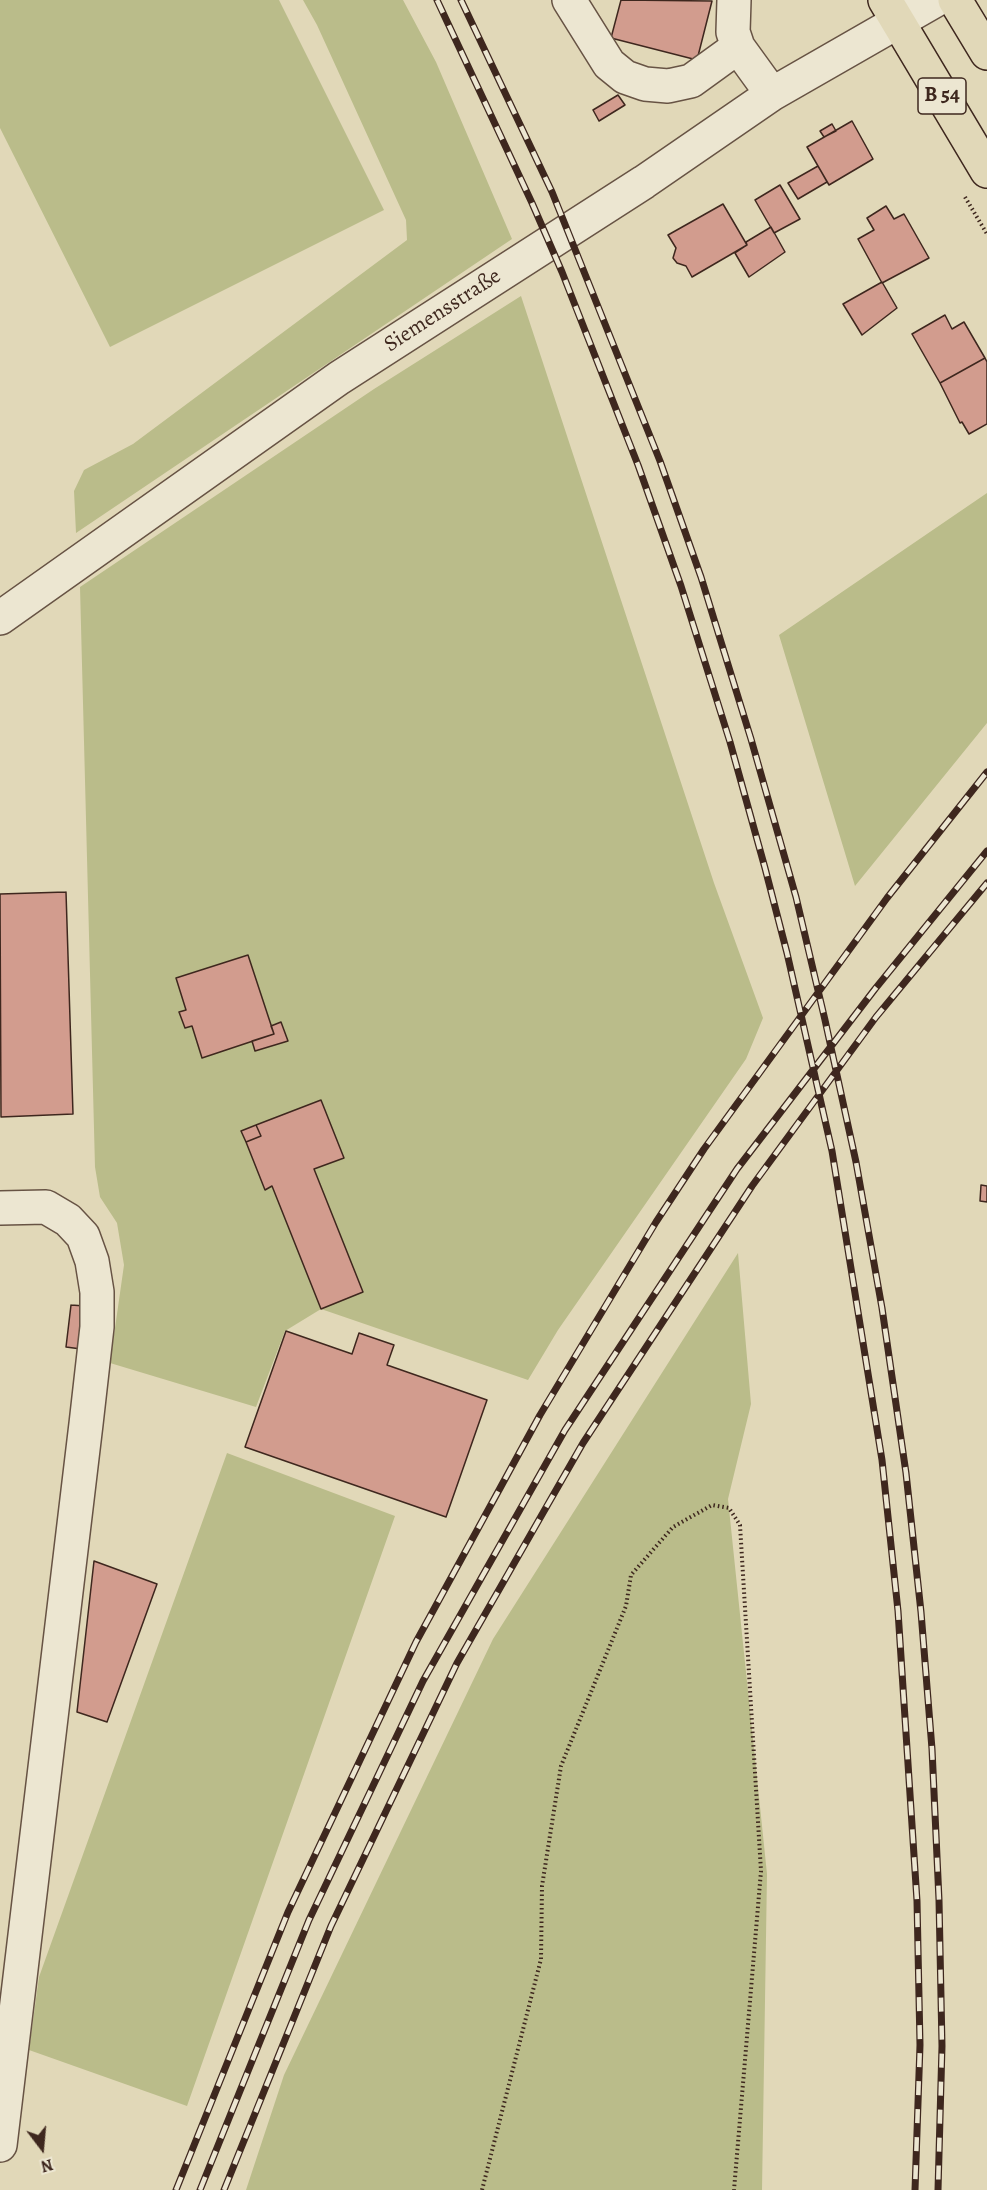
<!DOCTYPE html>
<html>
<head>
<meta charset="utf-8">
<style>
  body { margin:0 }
  #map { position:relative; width:987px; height:2190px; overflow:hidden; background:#e1d8b8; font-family:Alegreya,serif }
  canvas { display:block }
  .north { position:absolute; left:12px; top:2118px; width:60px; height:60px; -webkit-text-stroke:4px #ece6d1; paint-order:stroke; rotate:164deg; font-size:16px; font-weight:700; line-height:24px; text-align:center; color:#3e271e }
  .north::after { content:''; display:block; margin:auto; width:21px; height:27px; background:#3e271e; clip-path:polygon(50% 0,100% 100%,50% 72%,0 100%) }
</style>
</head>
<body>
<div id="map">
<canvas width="987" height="2190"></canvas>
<div class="north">N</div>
</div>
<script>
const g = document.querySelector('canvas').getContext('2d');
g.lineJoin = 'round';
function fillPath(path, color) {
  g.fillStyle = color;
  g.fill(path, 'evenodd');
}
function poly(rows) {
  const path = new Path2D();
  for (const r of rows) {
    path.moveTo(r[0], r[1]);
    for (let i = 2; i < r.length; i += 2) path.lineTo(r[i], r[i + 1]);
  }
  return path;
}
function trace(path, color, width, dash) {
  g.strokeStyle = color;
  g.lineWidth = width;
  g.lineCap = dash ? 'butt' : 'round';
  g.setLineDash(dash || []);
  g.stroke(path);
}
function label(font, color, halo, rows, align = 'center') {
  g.font = font + ' Alegreya,serif';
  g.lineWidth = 4.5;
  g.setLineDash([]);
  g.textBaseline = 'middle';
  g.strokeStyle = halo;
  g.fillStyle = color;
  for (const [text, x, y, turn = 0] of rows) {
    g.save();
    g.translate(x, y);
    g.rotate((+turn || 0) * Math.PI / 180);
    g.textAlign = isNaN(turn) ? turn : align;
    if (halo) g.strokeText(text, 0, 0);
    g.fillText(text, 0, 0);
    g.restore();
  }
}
const green = poly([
  [0,0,279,0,384,210,110,347,0,128],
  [303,0,403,0,436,62,512,239,76,533,74,491,84,470,133,444,407,240,406,220,317,25],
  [521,296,714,883,763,1018,746,1059,558,1330,528,1380,321,1309,285,1331,256,1407,110,1363,124,1265,117,1223,100,1197,95,1167,80,587,374,389],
  [987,493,987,723,855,886,779,635],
  [738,1253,751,1404,728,1499,767,1874,762,2190,246,2190,284,2075,493,1639],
  [227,1453,395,1516,187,2106,29,2050,39,1977]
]);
const building = poly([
  [621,0,712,1,697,60,611,38,621,0],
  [618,95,625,105,599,121,593,110,618,95],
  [852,121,873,159,829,185,807,147,852,121],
  [832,124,836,131,824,137,820,131,832,124],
  [818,166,827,182,798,199,788,183,818,166],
  [780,185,800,219,774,233,755,200,780,185],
  [723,204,747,245,692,277,686,266,677,263,673,258,676,248,668,235,723,204],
  [886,206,894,219,904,214,929,258,882,283,858,239,874,230,867,218,886,206],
  [771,227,785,252,749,277,735,253,747,245,746,242,771,227],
  [882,282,897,308,862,335,843,304,882,282],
  [945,315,952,329,964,322,985,358,940,383,912,334,945,315],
  [985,358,987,362,987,424,969,434,962,422,960,423,940,383,985,358],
  [66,892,73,1114,1,1117,0,894,66,892],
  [248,955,274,1034,202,1058,192,1026,185,1028,179,1012,186,1010,176,978,248,955],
  [281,1022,288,1041,255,1051,252,1041,274,1034,271,1026,281,1022],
  [321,1100,344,1158,314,1169,363,1292,321,1309,272,1186,265,1190,246,1142,261,1136,256,1125,321,1100],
  [256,1125,261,1136,246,1142,241,1131,256,1125],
  [981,1185,987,1186,987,1202,980,1201,981,1185],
  [71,1305,85,1306,81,1349,66,1347,71,1305],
  [286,1331,352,1354,359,1333,394,1345,387,1365,487,1400,446,1517,245,1447,286,1331],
  [94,1561,157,1584,107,1722,77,1712,94,1561]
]);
const path = poly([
  [965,197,987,234],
  [482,2190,541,1959,542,1886,561,1766,626,1606,631,1575,673,1527,712,1505,729,1508,740,1525,761,1871,734,2190]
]);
const minor = poly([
  [569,0,609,64,625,77,645,84,668,86,691,81,738,47],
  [734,0,733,32,738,47,772,94],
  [0,618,339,378,644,182,772,94,936,0],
  [0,1208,46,1207,68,1220,83,1236,92,1261,97,1292,97,1327,86,1424,0,2145]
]);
const major = poly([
  [885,0,987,171],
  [955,0,987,53]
]);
const rail = poly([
  [437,0,532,203,562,272,638,465,681,586,730,742,765,868,787,953,832,1151,882,1460,898,1611,917,1901,920,2045,915,2190],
  [461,0,552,192,660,461,701,577,751,739,796,897,825,1020,856,1162,882,1308,906,1473,921,1612,932,1749,939,1900,942,2046,938,2190],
  [176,2190,288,1912,416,1642,540,1415,656,1222,704,1149,887,898,987,772],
  [200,2190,309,1920,423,1681,565,1430,737,1169,875,989,987,851],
  [224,2190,331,1926,457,1663,583,1443,752,1186,876,1017,987,883]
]);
const shields = [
  [942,96,48]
];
const shieldNames = [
  ["B 54",942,96]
];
const streetNames = [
  ["Siemensstraße",443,311,-33]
];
fillPath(green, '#babc8a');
fillPath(building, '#d29c8e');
trace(building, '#3e271e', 1.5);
trace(minor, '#675344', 36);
trace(major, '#3e271e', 36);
trace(path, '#3e271e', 4, [1.5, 3]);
trace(minor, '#ece6d1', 33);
trace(major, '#e1d8b8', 33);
trace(rail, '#3e271e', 7);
trace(rail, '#ece6d1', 4.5, [14]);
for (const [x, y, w] of shields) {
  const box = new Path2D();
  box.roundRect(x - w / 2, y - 18, w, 36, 4.5);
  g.fillStyle = '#ece6d1';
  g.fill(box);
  trace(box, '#3e271e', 1.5);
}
label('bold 21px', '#3e271e', null, shieldNames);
label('22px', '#3e271e', '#ece6d1', streetNames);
</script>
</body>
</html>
